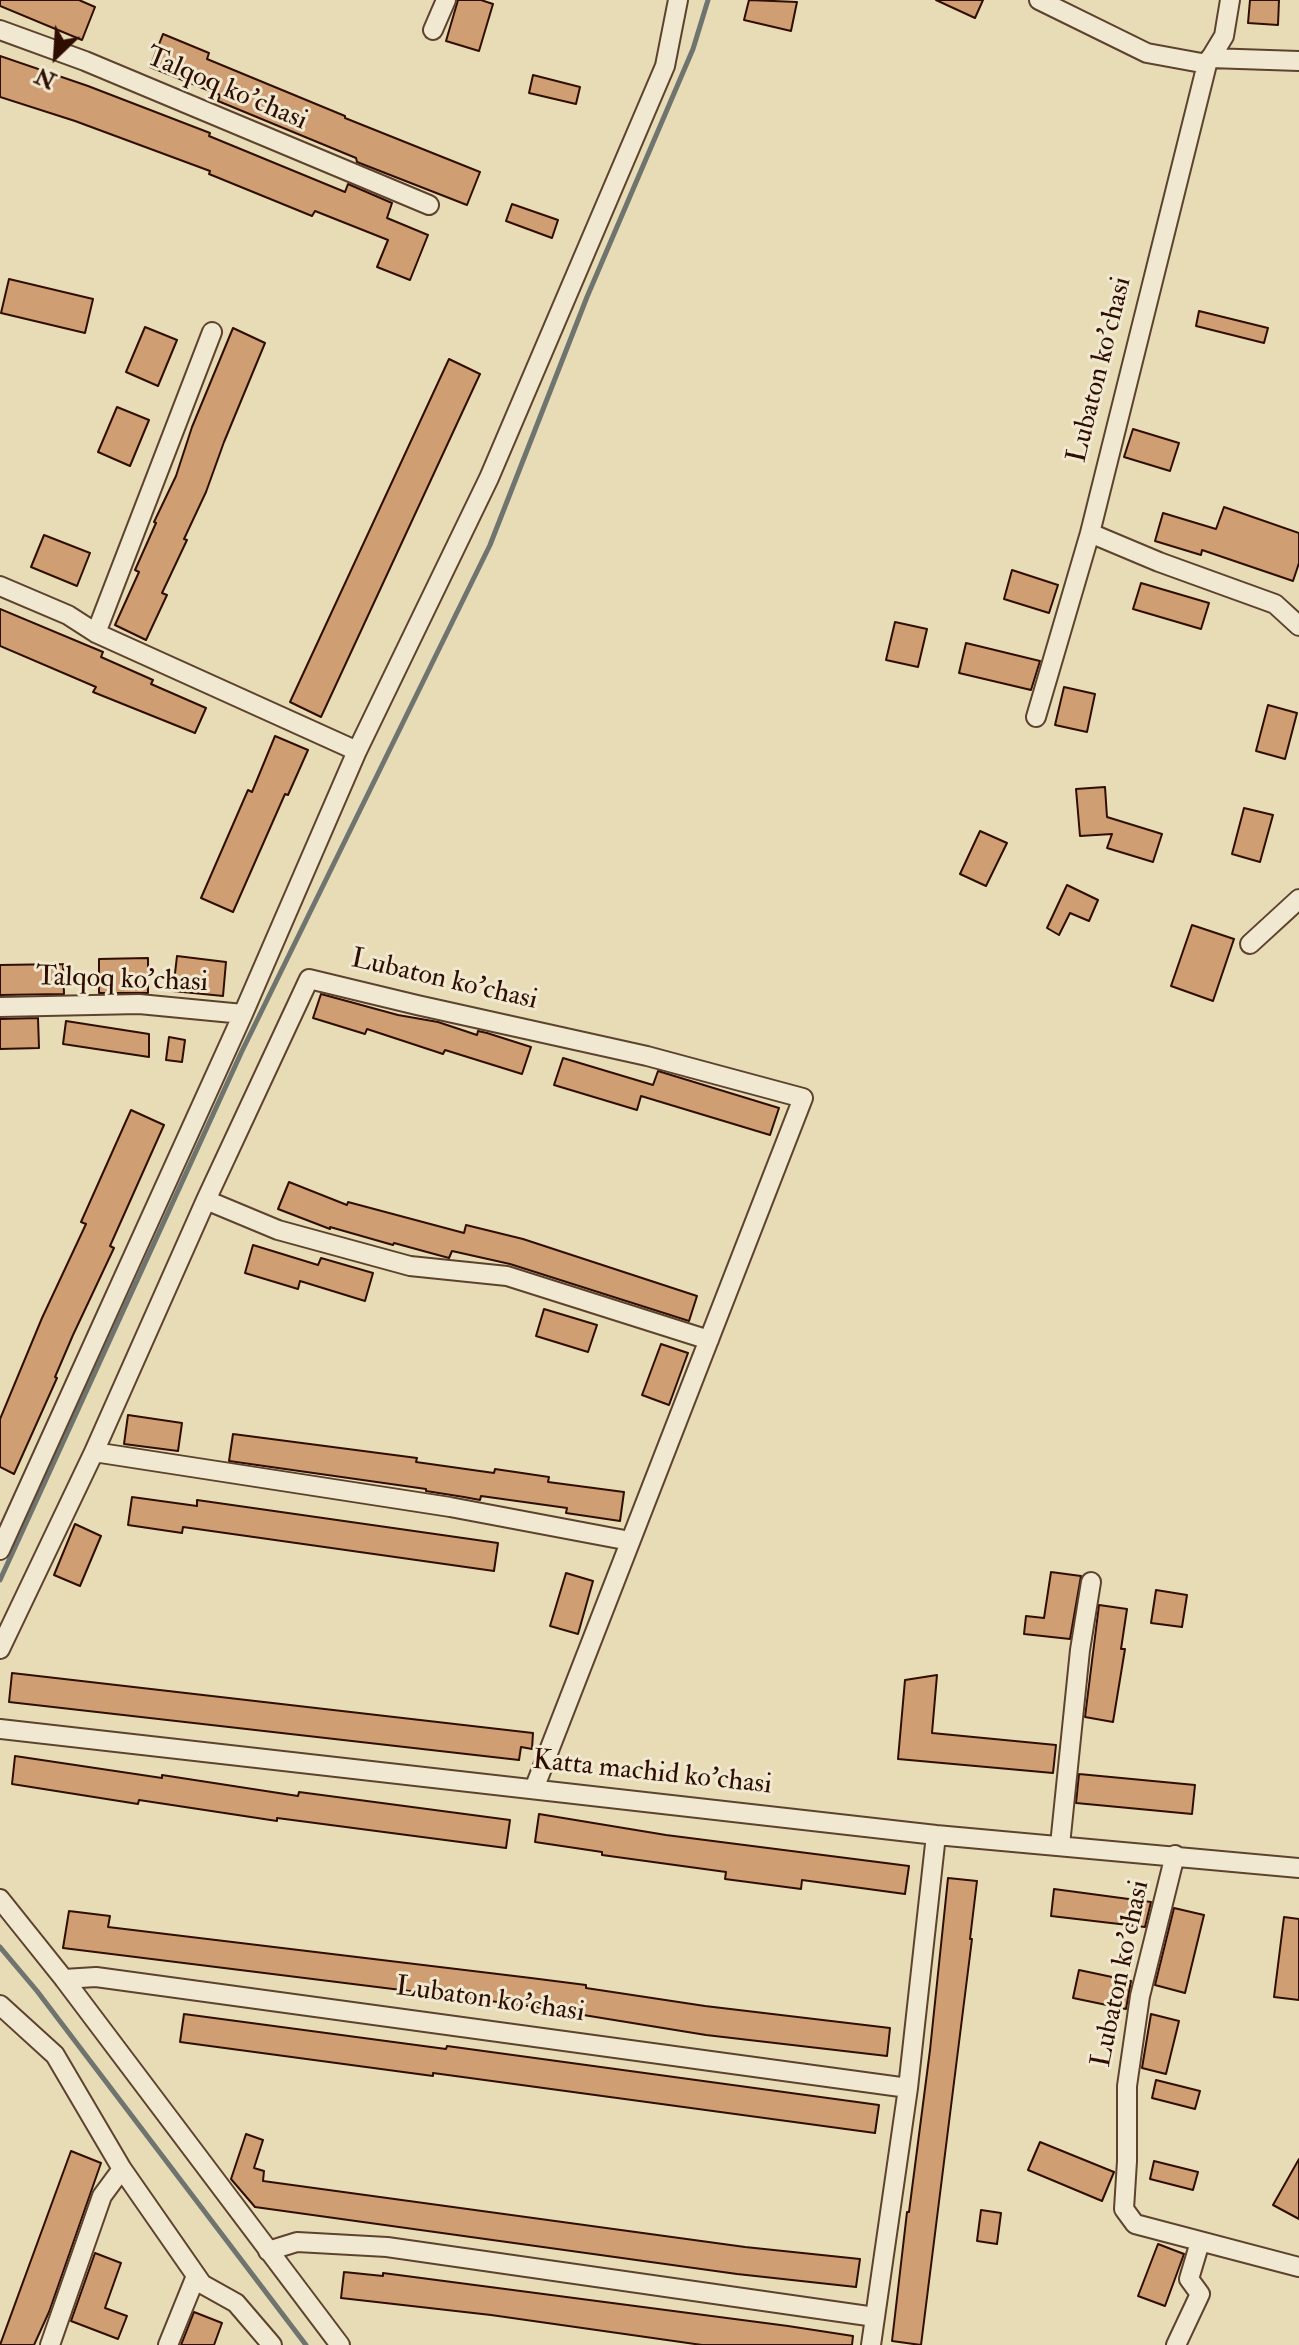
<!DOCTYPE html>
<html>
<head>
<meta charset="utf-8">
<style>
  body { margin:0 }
  #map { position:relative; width:1299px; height:2345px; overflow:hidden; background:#e8dcb7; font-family:"IM FELL Double Pica",serif }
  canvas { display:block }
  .north { position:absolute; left:16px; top:16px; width:80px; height:80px; -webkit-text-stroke:6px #f0e8d0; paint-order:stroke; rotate:205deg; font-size:22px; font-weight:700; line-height:32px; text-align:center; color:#2f0e00 }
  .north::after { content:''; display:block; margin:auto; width:28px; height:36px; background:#2f0e00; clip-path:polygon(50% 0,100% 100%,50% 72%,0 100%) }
</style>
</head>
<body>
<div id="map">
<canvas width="1299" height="2345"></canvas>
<div class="north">N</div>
</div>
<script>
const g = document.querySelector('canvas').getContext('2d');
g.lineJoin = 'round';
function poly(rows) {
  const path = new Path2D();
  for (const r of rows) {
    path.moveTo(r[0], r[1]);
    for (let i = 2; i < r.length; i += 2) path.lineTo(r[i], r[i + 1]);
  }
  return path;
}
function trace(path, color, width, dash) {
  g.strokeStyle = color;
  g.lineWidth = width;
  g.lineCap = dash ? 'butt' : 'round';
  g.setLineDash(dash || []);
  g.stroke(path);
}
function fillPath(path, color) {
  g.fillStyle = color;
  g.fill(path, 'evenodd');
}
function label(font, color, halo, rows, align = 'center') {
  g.font = font + ' "IM FELL Double Pica",serif';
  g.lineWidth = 6;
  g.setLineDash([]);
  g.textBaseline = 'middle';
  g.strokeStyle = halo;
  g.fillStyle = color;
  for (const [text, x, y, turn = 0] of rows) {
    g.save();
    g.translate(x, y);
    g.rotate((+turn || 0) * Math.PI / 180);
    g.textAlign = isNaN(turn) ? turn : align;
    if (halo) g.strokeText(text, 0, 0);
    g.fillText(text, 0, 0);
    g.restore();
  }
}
const stream = poly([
  [0,1580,242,1051,490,545,587,297,693,49,708,0],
  [0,1947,37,1991,306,2345]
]);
const building = poly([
  [0,0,79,0,95,7,82,40,0,6,0,0],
  [458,0,481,0,493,4,479,51,446,41,458,0],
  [749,0,797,2,791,31,744,20,749,0],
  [936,0,983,0,975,18,936,0],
  [1250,0,1279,0,1278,25,1248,23,1250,0],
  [163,34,209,53,207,59,345,116,345,118,480,172,467,205,357,162,356,158,218,101,220,95,150,67,163,34],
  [0,56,88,86,210,133,209,136,345,192,348,184,392,203,387,218,428,235,410,280,377,267,388,240,315,211,312,216,209,174,210,171,75,121,0,97,0,56],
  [533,75,580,87,576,104,529,93,533,75],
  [512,204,558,220,552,238,506,221,512,204],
  [9,279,93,299,85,333,1,313,9,279],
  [1199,311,1268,328,1264,343,1196,326,1199,311],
  [145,327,177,340,158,386,126,372,145,327],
  [233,328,265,343,224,442,206,492,184,539,187,540,162,593,167,595,146,640,115,625,139,572,135,570,156,523,154,522,176,476,192,427,233,328],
  [449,359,480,374,321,717,290,702,449,359],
  [117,407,149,420,130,466,98,452,117,407],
  [1133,429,1179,443,1170,471,1124,457,1133,429],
  [1224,507,1299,533,1299,563,1293,581,1202,550,1201,555,1155,541,1163,513,1216,529,1224,507],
  [44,535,90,553,77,586,31,567,44,535],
  [1012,570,1058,585,1049,613,1004,599,1012,570],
  [1141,583,1209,603,1201,629,1133,609,1141,583],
  [0,609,103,652,101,657,153,680,151,684,206,708,195,733,93,692,96,687,0,646,0,609],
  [895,622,927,629,918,667,886,660,895,622],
  [966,643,1040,661,1031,690,959,673,966,643],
  [1064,687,1095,694,1087,732,1055,725,1064,687],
  [1268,705,1297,713,1285,759,1256,751,1268,705],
  [275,736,308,750,288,795,285,794,233,912,201,898,248,790,252,792,275,736],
  [1105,787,1107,817,1162,834,1153,862,1107,848,1112,834,1080,836,1076,789,1105,787],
  [1244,808,1273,815,1260,862,1232,854,1244,808],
  [980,831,1007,843,986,886,960,874,980,831],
  [1067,885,1098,900,1089,921,1070,913,1059,935,1047,928,1067,885],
  [1192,925,1234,939,1213,1001,1171,986,1192,925],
  [177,956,226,962,223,996,173,991,177,956],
  [148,958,148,993,99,993,99,959,148,958],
  [63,964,64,994,0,995,0,965,63,964],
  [321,994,398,1015,438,1022,477,1035,478,1031,487,1033,531,1047,522,1074,445,1050,443,1054,367,1029,365,1034,313,1018,321,994],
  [38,1018,39,1048,0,1049,0,1019,38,1018],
  [66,1021,149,1034,149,1057,63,1044,66,1021],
  [169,1037,185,1040,182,1062,166,1060,169,1037],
  [563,1058,653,1085,658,1071,779,1108,770,1135,641,1096,637,1110,554,1085,563,1058],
  [131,1110,164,1125,110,1246,114,1248,73,1335,55,1377,57,1378,14,1474,0,1467,0,1419,42,1318,86,1224,81,1222,131,1110],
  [289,1182,347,1205,348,1202,464,1233,466,1225,523,1239,697,1296,689,1321,510,1264,452,1251,449,1258,394,1243,393,1245,330,1227,330,1229,278,1209,289,1182],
  [253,1245,318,1265,321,1258,373,1273,365,1301,300,1281,298,1289,245,1273,253,1245],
  [544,1309,597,1325,588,1352,536,1336,544,1309],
  [661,1344,688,1353,669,1405,642,1395,661,1344],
  [128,1415,182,1423,178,1451,124,1444,128,1415],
  [233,1434,417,1458,416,1462,494,1473,495,1469,549,1477,548,1482,624,1492,620,1521,566,1513,567,1508,481,1496,480,1500,464,1497,426,1491,426,1489,229,1461,233,1434],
  [132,1497,197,1506,197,1500,498,1543,494,1571,183,1527,182,1533,128,1525,132,1497],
  [75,1524,101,1536,80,1586,54,1575,75,1524],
  [1051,1572,1081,1576,1070,1639,1024,1634,1026,1616,1044,1618,1051,1572],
  [566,1573,593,1581,578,1634,550,1626,566,1573],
  [1156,1590,1187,1595,1182,1627,1151,1623,1156,1590],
  [1099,1605,1127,1609,1121,1649,1125,1649,1113,1722,1085,1717,1099,1605],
  [12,1673,533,1733,532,1749,521,1747,519,1760,9,1702,12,1673],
  [937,1675,932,1733,1056,1745,1053,1773,898,1759,905,1680,937,1675],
  [15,1756,162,1778,162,1775,298,1796,299,1792,510,1820,506,1848,277,1818,277,1821,139,1800,138,1804,12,1784,15,1756],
  [1079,1774,1195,1785,1192,1814,1076,1803,1079,1774],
  [539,1814,666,1835,909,1866,905,1894,802,1880,801,1889,725,1879,726,1872,602,1855,602,1852,535,1842,539,1814],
  [948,1878,977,1881,970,1939,972,1939,921,2345,892,2341,907,2212,909,2212,930,2050,948,1878],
  [1054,1889,1151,1902,1145,1927,1051,1916,1054,1889],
  [1174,1908,1204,1915,1185,1993,1155,1985,1174,1908],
  [69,1911,110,1916,108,1927,531,1978,586,1985,586,1988,705,2006,890,2028,887,2056,706,2035,522,2005,63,1948,69,1911],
  [1284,1917,1299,1919,1299,2000,1274,1997,1284,1917],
  [1079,1970,1131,1981,1126,2009,1073,1998,1079,1970],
  [184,2014,446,2049,447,2046,879,2105,875,2133,433,2073,433,2076,180,2042,184,2014],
  [1151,2014,1179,2021,1166,2074,1142,2068,1151,2014],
  [1156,2080,1200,2091,1195,2109,1152,2098,1156,2080],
  [246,2134,263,2140,254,2168,264,2171,263,2181,745,2247,860,2259,856,2287,737,2274,255,2207,231,2179,246,2134],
  [1040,2142,1114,2172,1102,2201,1028,2170,1040,2142],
  [71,2151,101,2163,49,2312,34,2345,0,2345,71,2151],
  [1299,2159,1299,2219,1273,2205,1299,2159],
  [1154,2161,1198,2172,1193,2190,1150,2179,1154,2161],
  [981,2210,1001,2213,997,2244,977,2241,981,2210],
  [1158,2244,1184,2254,1165,2306,1138,2296,1158,2244],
  [95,2253,121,2263,105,2308,127,2316,118,2339,71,2321,95,2253],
  [344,2272,383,2276,383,2273,788,2326,853,2336,852,2345,702,2345,491,2315,341,2298,344,2272],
  [194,2312,222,2323,214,2345,181,2345,194,2312]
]);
const minor = poly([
  [1039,0,1147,53,1207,64],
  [1230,0,1224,36,1207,64,1090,533,1159,562,1275,604,1299,626],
  [0,30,85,61,429,205],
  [433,30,446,0],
  [1210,58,1299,61],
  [0,586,68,615,96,633,357,751],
  [96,633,212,332],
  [1036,717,1090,533],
  [1250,944,1299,899],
  [0,1007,139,1004,243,1014],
  [206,1200,278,1230,410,1266,507,1276,709,1340],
  [94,1452,450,1507,630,1541],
  [0,1550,243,1014,357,751,489,478,665,66,678,0],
  [0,1649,94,1452,206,1200,309,979,417,1005,647,1056,803,1098,534,1789],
  [0,1729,936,1835,1299,1868],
  [1060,1845,1080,1650,1091,1582],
  [1175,1855,1140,1996,1127,2086,1127,2161,1124,2209,1135,2224,1299,2267],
  [0,1899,64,1979,340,2345],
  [64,1979,96,1977,908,2088],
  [0,2005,55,2055,122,2169,202,2284,236,2303,272,2345],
  [268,2251,297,2242,387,2247,875,2317],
  [50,2345,102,2196,122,2169],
  [168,2345,196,2276],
  [871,2345,908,2088,936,1835],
  [1176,2345,1200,2294,1189,2279,1200,2242]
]);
const streetNames = [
  ["Talqoq ko'chasi",226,90,23],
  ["Lubaton ko'chasi",1101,370,-76],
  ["Talqoq ko'chasi",122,981,2],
  ["Lubaton ko'chasi",444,981,13],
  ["Katta machid ko'chasi",652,1774,6],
  ["Lubaton ko'chasi",1122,1974,-78],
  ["Lubaton ko'chasi",490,2001,8]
];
trace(stream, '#6f756e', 5);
fillPath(building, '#cf9e72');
trace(building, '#2f0e00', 2);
trace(minor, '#5d422e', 22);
trace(minor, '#f0e8d0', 18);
label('28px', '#2f0e00', '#f0e8d0', streetNames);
</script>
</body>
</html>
